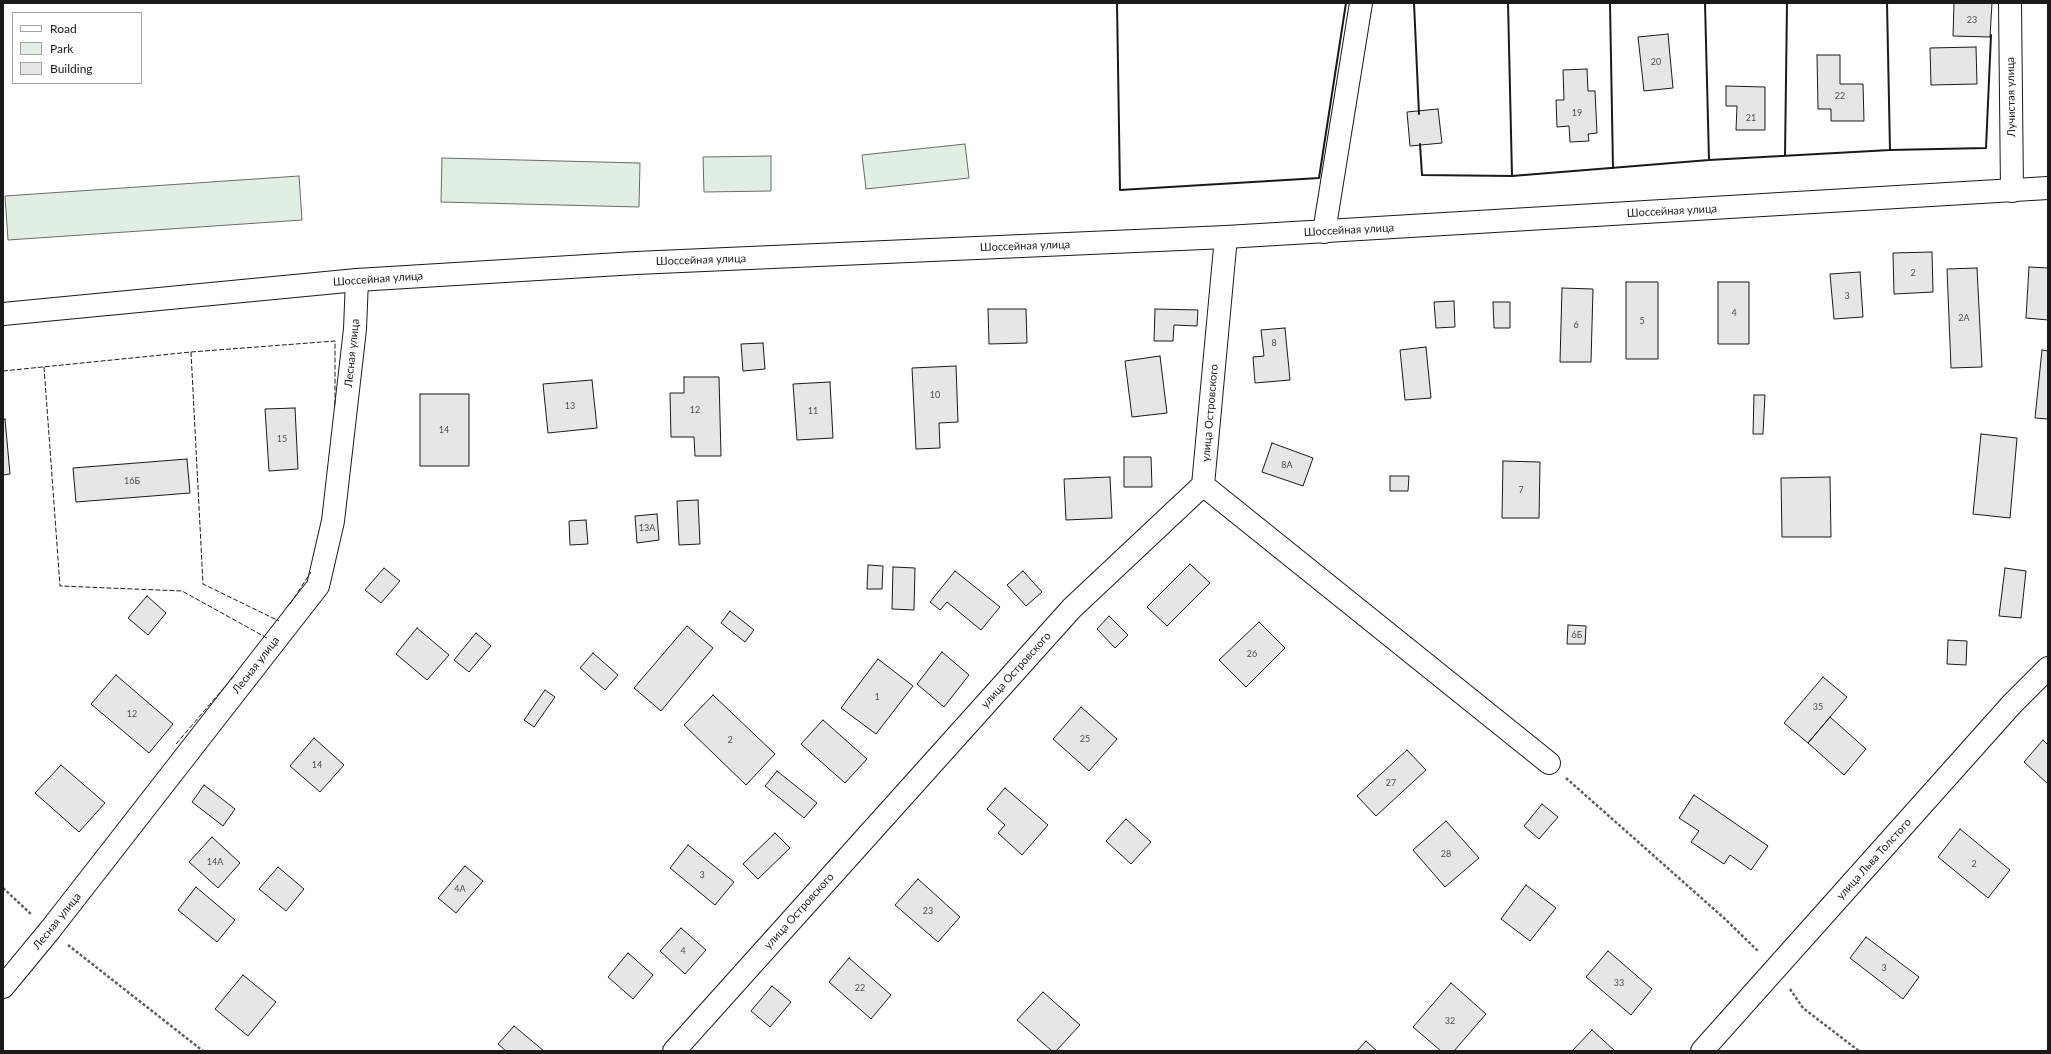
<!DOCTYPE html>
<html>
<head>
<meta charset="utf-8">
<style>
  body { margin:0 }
  #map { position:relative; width:2051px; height:1054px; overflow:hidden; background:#fff; font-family:Lato,sans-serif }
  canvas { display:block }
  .frame { position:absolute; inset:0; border:4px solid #1a1a1a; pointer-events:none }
  .legend { position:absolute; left:12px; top:12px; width:130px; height:72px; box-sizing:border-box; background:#fff; border:1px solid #a3a3a3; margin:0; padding:5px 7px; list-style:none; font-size:12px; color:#1a1a1a }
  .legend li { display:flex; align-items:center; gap:8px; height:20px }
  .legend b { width:20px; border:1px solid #a3a3a3 }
</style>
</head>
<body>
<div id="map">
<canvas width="2051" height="1054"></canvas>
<div class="frame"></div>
<ul class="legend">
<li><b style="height:5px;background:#fff"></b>Road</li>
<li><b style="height:11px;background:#e0efe3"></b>Park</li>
<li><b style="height:11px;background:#e6e6e6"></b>Building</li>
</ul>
</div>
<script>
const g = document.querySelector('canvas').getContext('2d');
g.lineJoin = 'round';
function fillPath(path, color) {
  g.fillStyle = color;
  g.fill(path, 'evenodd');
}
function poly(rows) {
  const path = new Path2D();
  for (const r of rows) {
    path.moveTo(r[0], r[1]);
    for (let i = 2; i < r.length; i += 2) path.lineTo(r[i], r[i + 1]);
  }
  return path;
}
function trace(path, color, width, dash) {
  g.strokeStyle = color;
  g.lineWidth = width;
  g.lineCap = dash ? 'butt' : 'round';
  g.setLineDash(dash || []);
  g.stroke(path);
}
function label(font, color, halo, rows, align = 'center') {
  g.font = font + ' Lato,sans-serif';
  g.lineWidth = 3;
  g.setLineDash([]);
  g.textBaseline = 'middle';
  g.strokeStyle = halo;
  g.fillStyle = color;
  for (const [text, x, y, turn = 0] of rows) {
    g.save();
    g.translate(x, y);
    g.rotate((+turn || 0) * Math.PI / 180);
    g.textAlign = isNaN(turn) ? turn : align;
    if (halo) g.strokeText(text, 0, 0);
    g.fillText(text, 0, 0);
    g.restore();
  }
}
const green = poly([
  [965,144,969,178,866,189,862,155,965,144],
  [771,156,771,191,704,192,703,157,771,156],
  [442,158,640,163,639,207,441,202,442,158],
  [299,176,302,220,8,240,5,196,299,176]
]);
const building = poly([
  [1954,3,1992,3,1990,37,1953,36,1954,3],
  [1668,34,1673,88,1644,91,1638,37,1668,34],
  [1976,47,1977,84,1931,85,1930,48,1976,47],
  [1817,55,1840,55,1840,84,1863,84,1864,121,1831,121,1831,109,1818,109,1817,55],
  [1587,69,1588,91,1595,91,1597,133,1588,134,1589,141,1570,142,1569,126,1557,127,1556,100,1564,100,1563,70,1587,69],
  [1726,86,1765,87,1765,130,1736,130,1737,106,1726,106,1726,86],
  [1438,109,1442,143,1410,146,1407,112,1438,109],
  [1932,252,1933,292,1894,294,1893,253,1932,252],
  [2029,267,2048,268,2048,320,2026,318,2029,267],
  [1977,268,1982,367,1951,368,1947,269,1977,268],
  [1860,272,1863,317,1834,319,1830,274,1860,272],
  [1626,282,1658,282,1658,359,1626,359,1626,282],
  [1718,282,1749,282,1749,344,1718,344,1718,282],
  [1562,288,1593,289,1591,362,1560,362,1562,288],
  [1454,301,1455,327,1436,328,1434,302,1454,301],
  [1493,302,1510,302,1510,328,1494,328,1493,302],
  [988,309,1026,309,1027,343,989,344,988,309],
  [1155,309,1198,310,1197,326,1174,325,1173,341,1154,341,1155,309],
  [1285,328,1290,380,1255,383,1253,357,1264,356,1261,330,1285,328],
  [763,343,765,369,743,371,741,344,763,343],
  [1426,347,1431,398,1405,400,1400,350,1426,347],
  [2042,350,2048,351,2048,419,2035,418,2042,350],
  [1160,356,1167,413,1132,417,1125,361,1160,356],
  [956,366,958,422,939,423,940,448,916,449,912,368,956,366],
  [684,377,719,377,721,456,695,456,694,437,671,437,670,393,684,393,684,377],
  [592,380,597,428,548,433,543,384,592,380],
  [830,382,833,438,797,440,793,384,830,382],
  [420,394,469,394,469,466,420,466,420,394],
  [1754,395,1765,395,1763,434,1753,434,1754,395],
  [295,408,298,469,269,471,265,409,295,408],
  [5,419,10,474,3,475,3,420,5,419],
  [1981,434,2017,438,2010,518,1973,514,1981,434],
  [1272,443,1313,458,1303,486,1262,472,1272,443],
  [1124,457,1151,457,1152,487,1124,487,1124,457],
  [187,459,190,493,76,502,73,468,187,459],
  [1503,461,1540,462,1539,518,1502,518,1503,461],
  [1390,476,1409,476,1408,491,1390,491,1390,476],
  [1110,477,1112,518,1066,520,1064,479,1110,477],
  [1830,477,1831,537,1782,537,1781,478,1830,477],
  [698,500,700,544,679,545,677,501,698,500],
  [657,514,659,540,637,543,635,516,657,514],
  [586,520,588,544,570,545,569,521,586,520],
  [1190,564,1210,583,1167,626,1147,607,1190,564],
  [868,565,883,566,882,589,867,589,868,565],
  [893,567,915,568,914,610,892,609,893,567],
  [384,568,400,581,381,603,365,590,384,568],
  [2005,568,2026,571,2021,618,1999,616,2005,568],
  [955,571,1000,607,981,630,947,602,940,610,930,602,955,571],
  [1023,571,1042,592,1026,606,1007,585,1023,571],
  [147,596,166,613,148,635,128,618,147,596],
  [730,611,754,630,745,642,721,623,730,611],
  [1109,616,1128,635,1115,648,1097,629,1109,616],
  [1259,622,1285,648,1246,687,1219,660,1259,622],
  [1568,625,1586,626,1585,644,1567,644,1568,625],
  [687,626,713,648,661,711,634,688,687,626],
  [417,628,449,655,427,680,396,654,417,628],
  [476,633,491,646,469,672,454,660,476,633],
  [1948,640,1967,641,1966,665,1947,664,1948,640],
  [942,652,969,675,944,707,917,684,942,652],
  [593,653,618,675,605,690,580,668,593,653],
  [878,659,913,686,876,734,841,708,878,659],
  [116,675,173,724,149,753,91,704,116,675],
  [1823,677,1847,697,1808,743,1784,723,1823,677],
  [545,690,555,697,534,727,524,720,545,690],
  [713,695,775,754,746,785,684,725,713,695],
  [1081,707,1117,739,1089,771,1053,739,1081,707],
  [1830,717,1866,749,1844,775,1808,743,1830,717],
  [823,720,867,759,845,783,801,744,823,720],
  [314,738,344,765,320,792,290,766,314,738],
  [2043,740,2048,745,2048,784,2024,762,2043,740],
  [1407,750,1426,770,1376,816,1357,796,1407,750],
  [61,765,105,803,79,832,35,793,61,765],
  [777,771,817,803,804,818,765,786,777,771],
  [204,785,235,809,223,826,192,802,204,785],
  [1005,788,1048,825,1022,855,998,833,1005,825,987,809,1005,788],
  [1694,795,1768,846,1751,870,1730,855,1724,864,1691,842,1699,831,1679,818,1694,795],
  [1542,804,1558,817,1539,839,1524,826,1542,804],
  [1126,819,1151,842,1131,864,1106,841,1126,819],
  [1446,821,1479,858,1445,887,1413,850,1446,821],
  [1960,829,2010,870,1988,898,1938,857,1960,829],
  [775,833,790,848,758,879,743,864,775,833],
  [212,837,240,863,218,888,189,862,212,837],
  [688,845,734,882,715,905,670,868,688,845],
  [465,866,483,881,456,913,438,898,465,866],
  [278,867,304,889,286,911,259,889,278,867],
  [918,879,960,917,938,942,895,905,918,879],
  [1526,885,1556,908,1530,941,1501,919,1526,885],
  [196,887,235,920,217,942,178,910,196,887],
  [681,928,706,950,685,974,660,951,681,928],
  [1866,937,1919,977,1903,999,1850,958,1866,937],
  [1608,951,1652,989,1631,1015,1586,977,1608,951],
  [628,953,653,975,633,999,608,977,628,953],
  [849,958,891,995,871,1019,829,982,849,958],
  [243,975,276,1002,248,1036,215,1009,243,975],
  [1451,983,1486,1014,1454,1051,1441,1051,1413,1027,1451,983],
  [772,986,791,1002,770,1027,751,1011,772,986],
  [1043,992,1080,1025,1056,1051,1052,1051,1017,1020,1043,992],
  [514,1026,544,1051,506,1051,498,1044,514,1026],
  [1592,1030,1615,1051,1572,1051,1592,1030],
  [1366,1041,1377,1051,1357,1051,1366,1041]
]);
const path = poly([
  [1566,778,1724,918,1759,952],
  [3,888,32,915],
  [68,945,203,1051],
  [1790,989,1803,1008,1859,1051]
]);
const minor = poly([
  [2010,3,2012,191],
  [1324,232,1361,3],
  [1203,485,1549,763],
  [3,987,50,930,318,586,333,521,355,329,357,280],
  [674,1051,1072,608,1203,485,1226,237],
  [1702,1051,2012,704,2048,668]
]);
const major = poly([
  [3,314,357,280,636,263,1226,237,2048,188]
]);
const fence = poly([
  [191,352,203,584,279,621],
  [44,367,60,586,182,591,267,638],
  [3,371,191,352,335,341,335,407],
  [290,604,311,572],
  [176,744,234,676]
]);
const wall = poly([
  [1117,3,1120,190,1319,178,1346,3],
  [1414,3,1419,114],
  [1508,3,1512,176],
  [1610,3,1613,168],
  [1705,3,1709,160],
  [1887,3,1890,150],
  [1420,144,1422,175,1512,176,1709,160,1890,150,1986,148,1991,35],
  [1785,156,1787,3]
]);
const numberNames = [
  ["23",1972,20],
  ["20",1656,62],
  ["22",1840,96],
  ["19",1577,113],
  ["21",1751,118],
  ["2",1913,273],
  ["3",1847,296],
  ["4",1734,313],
  ["2А",1964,318],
  ["5",1642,321],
  ["6",1576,325],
  ["8",1274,343],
  ["10",935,395],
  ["13",570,406],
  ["12",695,410],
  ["11",813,411],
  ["14",444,430],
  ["15",282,439],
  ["8А",1287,465],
  ["16Б",132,481],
  ["7",1521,490],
  ["13А",647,528],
  ["6Б",1577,635],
  ["26",1252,654],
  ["1",877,697],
  ["35",1818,707],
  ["12",132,714],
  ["25",1085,739],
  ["2",730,740],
  ["14",317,765],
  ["27",1391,783],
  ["28",1446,854],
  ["14А",215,862],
  ["2",1974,864],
  ["3",702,875],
  ["4А",460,889],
  ["23",928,911],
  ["4",683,951],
  ["3",1884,968],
  ["33",1619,983],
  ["22",860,988],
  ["32",1450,1021]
];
const streetNames = [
  ["Лучистая улица",2011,97,-91],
  ["Шоссейная улица",1672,211,-3],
  ["Шоссейная улица",1349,230,-3],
  ["Шоссейная улица",1025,246,-2],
  ["Шоссейная улица",701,260,-2],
  ["Шоссейная улица",378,279,-4],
  ["Лесная улица",352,353,-84],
  ["улица Островского",1210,413,-85],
  ["Лесная улица",256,665,-52],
  ["улица Островского",1016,670,-48],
  ["улица Льва Толстого",1874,859,-48],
  ["улица Островского",799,911,-48],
  ["Лесная улица",57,921,-51]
];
fillPath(green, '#e0efe3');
trace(green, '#6a6a6a', 1);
fillPath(building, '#e6e6e6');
trace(building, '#1a1a1a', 1);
trace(minor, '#1a1a1a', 24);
trace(major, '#1a1a1a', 24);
trace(path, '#5f5f5f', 2.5, [3, 2]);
trace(minor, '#fff', 22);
trace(major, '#fff', 22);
trace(fence, '#1a1a1a', 1, [5, 2]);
trace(wall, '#1a1a1a', 2);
label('9px', '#4d4d4d', null, numberNames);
label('11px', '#1a1a1a', '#fff', streetNames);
</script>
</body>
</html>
